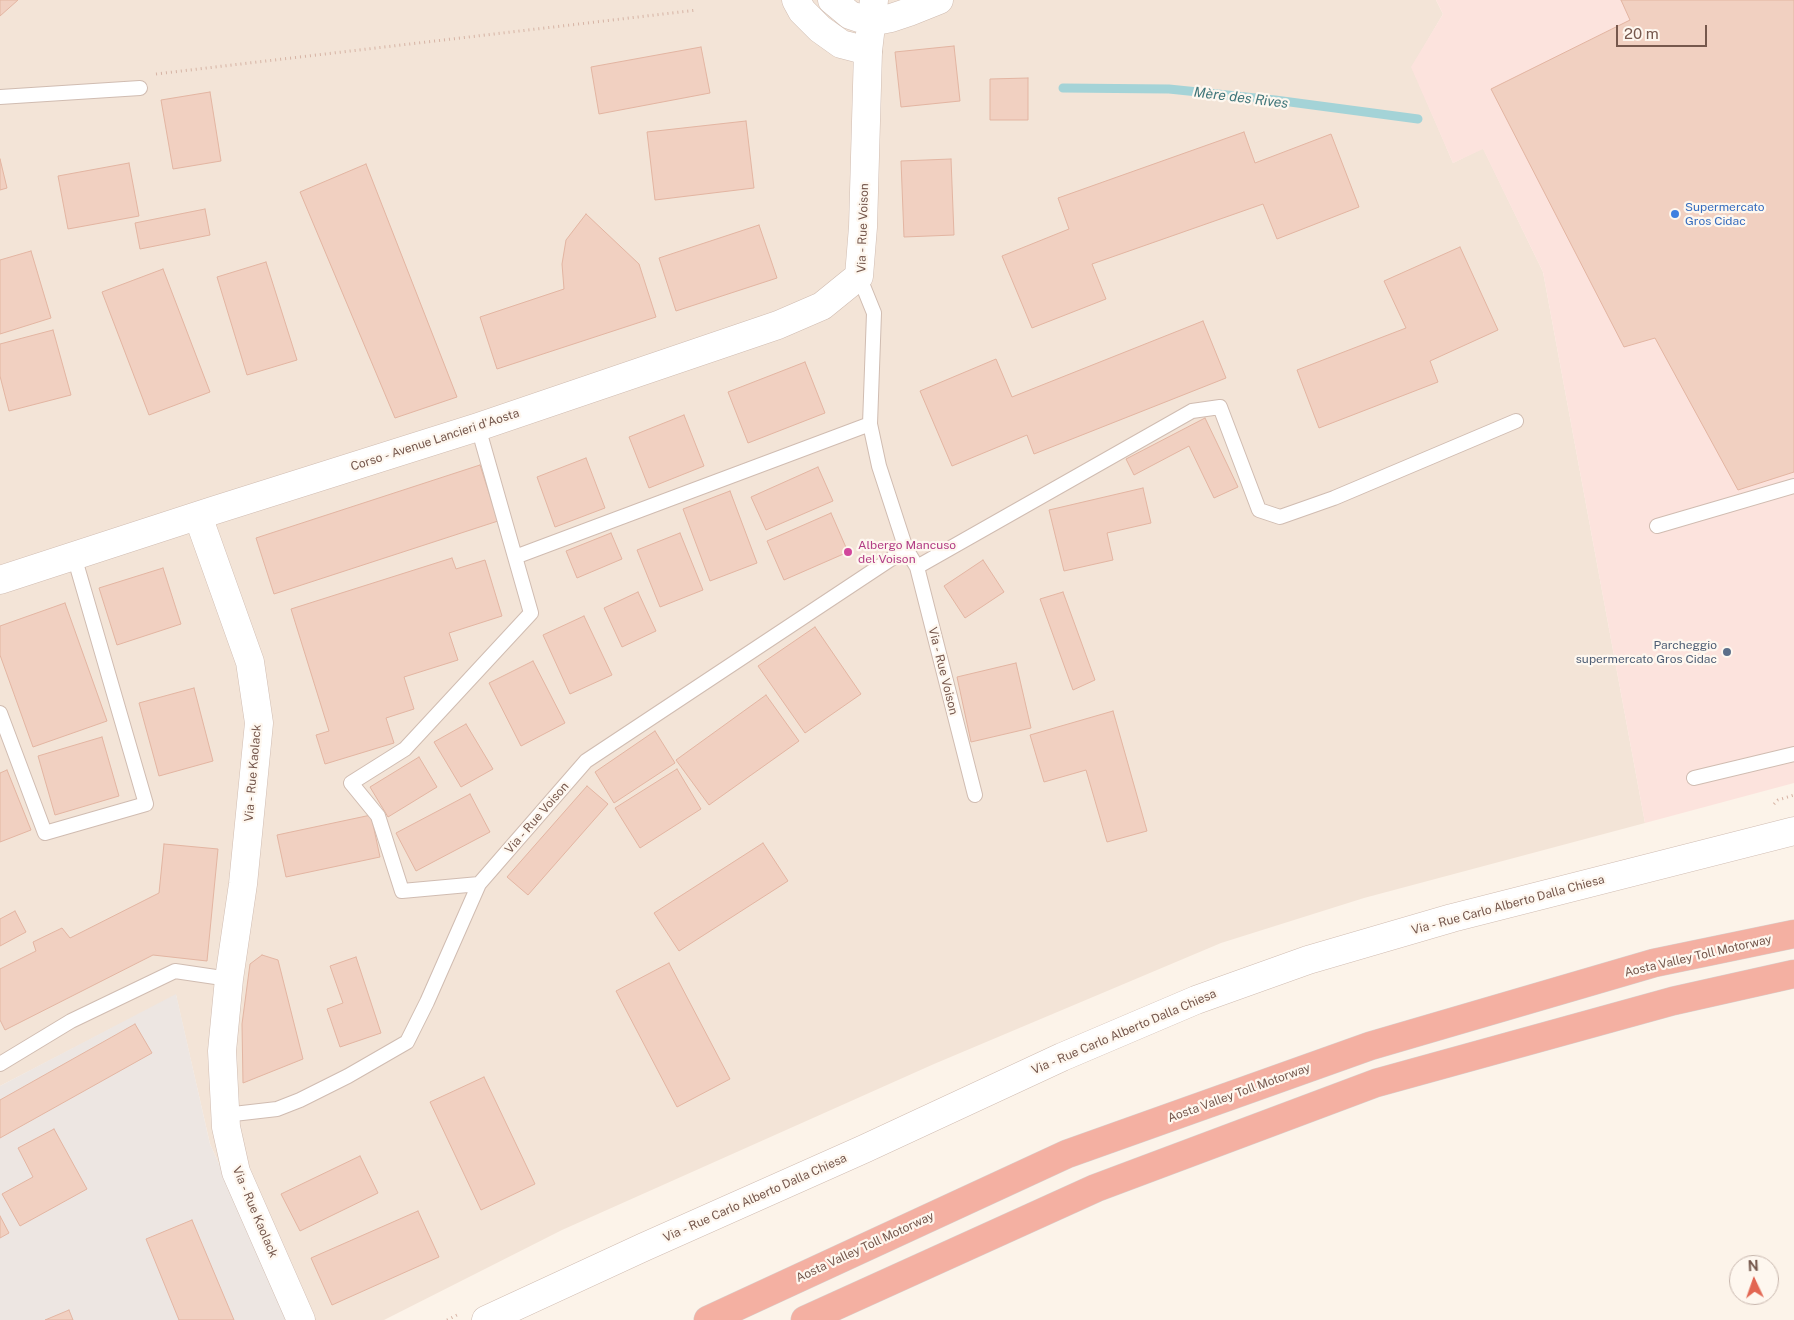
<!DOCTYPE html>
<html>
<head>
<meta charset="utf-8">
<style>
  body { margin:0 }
  #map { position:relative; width:1794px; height:1320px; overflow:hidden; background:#fcf3e9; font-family:"Public Sans",sans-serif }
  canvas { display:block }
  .north { position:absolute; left:1729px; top:1255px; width:50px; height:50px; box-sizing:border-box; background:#fef7ef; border:1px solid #c8b7ae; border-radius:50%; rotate:357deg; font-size:14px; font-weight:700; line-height:20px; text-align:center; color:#76584d }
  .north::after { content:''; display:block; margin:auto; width:18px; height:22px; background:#e26652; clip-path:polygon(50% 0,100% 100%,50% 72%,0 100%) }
  .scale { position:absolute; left:1616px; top:25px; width:91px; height:22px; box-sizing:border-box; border:2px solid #76584d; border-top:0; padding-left:6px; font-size:15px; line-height:18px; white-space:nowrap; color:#76584d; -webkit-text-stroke:4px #fef7ef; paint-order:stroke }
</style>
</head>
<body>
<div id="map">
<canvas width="1794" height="1320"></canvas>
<div class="north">N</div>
<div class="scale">20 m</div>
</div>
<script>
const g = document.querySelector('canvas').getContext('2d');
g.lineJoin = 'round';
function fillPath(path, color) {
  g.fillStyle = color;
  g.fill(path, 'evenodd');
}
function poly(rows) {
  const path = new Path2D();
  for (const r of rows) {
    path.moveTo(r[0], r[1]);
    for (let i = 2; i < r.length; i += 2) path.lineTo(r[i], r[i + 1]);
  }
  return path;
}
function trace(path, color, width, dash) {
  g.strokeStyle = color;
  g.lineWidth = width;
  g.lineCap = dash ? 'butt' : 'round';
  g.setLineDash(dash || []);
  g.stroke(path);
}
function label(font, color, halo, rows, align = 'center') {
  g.font = font + ' "Public Sans",sans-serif';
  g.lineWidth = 4.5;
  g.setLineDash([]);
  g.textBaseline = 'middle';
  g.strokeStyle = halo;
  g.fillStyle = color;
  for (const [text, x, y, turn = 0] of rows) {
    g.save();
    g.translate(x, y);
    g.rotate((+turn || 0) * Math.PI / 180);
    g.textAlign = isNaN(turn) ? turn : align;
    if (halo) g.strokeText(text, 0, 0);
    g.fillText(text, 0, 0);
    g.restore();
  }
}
const residential = poly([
  [0,0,1436,0,1443,14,1412,67,1453,163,1483,148,1543,272,1645,823,1364,898,1221,943,934,1064,562,1230,384,1320,290,1320,210,1144,176,995,0,1086]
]);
const commercial = poly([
  [1436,0,1794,0,1794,783,1645,823,1543,272,1483,149,1453,163,1411,67,1443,14]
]);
const industrial = poly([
  [176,994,210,1144,290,1320,0,1320,0,1086]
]);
const stream = poly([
  [1063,88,1169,89,1275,100,1418,119]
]);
const building = poly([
  [0,0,18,0,0,16,0,0],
  [1621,0,1794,0,1794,472,1738,490,1655,338,1624,347,1491,89,1630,20,1621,0],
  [954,46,960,101,901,107,895,52,954,46],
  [701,47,710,93,599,114,591,67,701,47],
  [1028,78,1028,120,990,120,990,79,1028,78],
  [210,92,221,161,173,169,161,100,210,92],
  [746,121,754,188,655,200,647,132,746,121],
  [1244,132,1255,163,1331,134,1359,207,1277,239,1263,204,1092,264,1106,299,1032,328,1002,256,1069,229,1058,198,1244,132],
  [0,159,7,188,0,190,0,159],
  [951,159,954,235,904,237,901,161,951,159],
  [129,163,139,216,68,229,58,176,129,163],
  [366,164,457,397,395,418,300,192,366,164],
  [205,209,210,235,140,249,135,223,205,209],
  [586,214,639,264,656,317,497,369,480,317,564,289,562,264,566,240,586,214],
  [759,225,777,278,676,311,659,258,759,225],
  [1460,247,1498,330,1430,361,1438,382,1319,428,1297,370,1406,328,1384,281,1460,247],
  [31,251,51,318,0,334,0,260,31,251],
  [266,262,297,360,247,375,217,277,266,262],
  [163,269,210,392,149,415,102,292,163,269],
  [1203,321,1226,378,1034,454,1027,435,952,466,920,391,996,359,1012,397,1203,321],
  [53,330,71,395,9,411,0,376,0,344,53,330],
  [805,362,825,413,748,443,728,392,805,362],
  [684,415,704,466,649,488,629,437,684,415],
  [1205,418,1238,487,1214,498,1189,446,1134,475,1126,459,1205,418],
  [586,458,605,508,555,527,537,477,586,458],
  [480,465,498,521,274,594,256,538,480,465],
  [818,467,833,501,766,530,751,497,818,467],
  [1143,488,1151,523,1107,533,1113,560,1064,571,1049,510,1143,488],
  [730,491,757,563,710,581,683,509,730,491],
  [831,513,848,552,784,580,767,541,831,513],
  [611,533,622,559,577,578,566,551,611,533],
  [680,533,703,590,660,607,637,550,680,533],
  [452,558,456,569,485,560,502,616,449,633,458,660,404,677,414,709,386,718,394,743,325,764,316,735,329,731,291,609,452,558],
  [983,560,1004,592,965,618,944,586,983,560],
  [163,568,181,624,117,645,99,588,163,568],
  [638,592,656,631,622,647,604,608,638,592],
  [1063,592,1095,680,1073,690,1040,599,1063,592],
  [65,603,107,721,33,747,0,655,0,626,65,603],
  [584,616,612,675,570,694,543,635,584,616],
  [815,627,861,694,805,733,758,666,815,627],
  [533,661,565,723,521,746,489,683,533,661],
  [1016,663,1031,728,971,742,957,677,1016,663],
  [194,688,213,761,159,776,139,703,194,688],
  [766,695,799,741,709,805,676,760,766,695],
  [1113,711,1147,831,1107,842,1086,770,1044,782,1030,735,1113,711],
  [466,724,493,769,461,787,434,742,466,724],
  [655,731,675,763,614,803,595,772,655,731],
  [102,737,119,796,55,815,38,756,102,737],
  [419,757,437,787,388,817,370,787,419,757],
  [677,769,701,809,640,848,615,808,677,769],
  [7,770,31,830,0,842,0,773,7,770],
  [587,786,608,804,528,895,507,877,587,786],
  [470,794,490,832,416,871,396,833,470,794],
  [371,815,380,857,286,877,277,835,371,815],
  [763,843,788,881,679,951,654,913,763,843],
  [164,844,218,849,207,961,153,955,5,1030,0,1020,0,969,36,951,33,942,62,928,70,938,159,893,164,844],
  [15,911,26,932,0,946,0,919,15,911],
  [262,955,278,960,303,1059,243,1083,242,1024,250,964,262,955],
  [356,957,381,1033,340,1047,327,1009,343,1003,330,966,356,957],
  [669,963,730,1079,677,1107,616,991,669,963],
  [135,1024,152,1053,0,1138,0,1100,135,1024],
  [484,1077,535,1184,481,1210,430,1102,484,1077],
  [54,1129,87,1189,20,1226,2,1194,33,1177,18,1148,54,1129],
  [360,1156,378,1193,300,1231,281,1194,360,1156],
  [418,1211,439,1257,332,1305,311,1258,418,1211],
  [0,1216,9,1233,0,1238,0,1216],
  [192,1220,234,1320,179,1320,146,1239,192,1220],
  [69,1310,73,1320,45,1320,69,1310]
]);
const path = poly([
  [156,74,697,10],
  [1774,804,1778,800,1794,795],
  [447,1320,457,1315]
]);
const service = poly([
  [0,97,140,88],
  [859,276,874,313,870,424,879,466,906,549,917,567,975,795],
  [478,427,531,613,405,749,351,783,378,816,402,891,479,884],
  [1657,526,1794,486],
  [515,557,870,424],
  [917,567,1192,411,1220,407,1259,510,1280,517,1334,498,1516,421],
  [0,713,45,833,146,804,74,556],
  [1694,778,1794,754],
  [0,1064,71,1021,175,971,229,979],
  [225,1115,277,1109,300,1100,348,1076,407,1042,427,1002,479,884,586,761,906,549]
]);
const minor = poly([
  [198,516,250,662,259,723,243,884,229,979,222,1051,226,1127,236,1172,301,1320],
  [0,580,212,511,478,427,778,325,822,306,859,276,863,227,868,51],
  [486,1320,644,1247,864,1149,1062,1057,1196,1000,1308,960,1452,918,1794,831]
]);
const tertiary = poly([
  [796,0,802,11,820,29,841,44,868,51,874,0],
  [832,0,850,15,871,22,891,18,909,12,939,0]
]);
const motorway = poly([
  [708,1320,1067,1154,1370,1046,1654,963,1794,934],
  [805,1320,1096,1188,1376,1083,1673,1001,1794,974]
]);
const markers = [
  [1675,214,5,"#3f7fe0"],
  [848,552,5,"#d1479c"],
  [1727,652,5,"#5c6f8a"]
];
const shopNames = [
  ["Supermercato",1685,207],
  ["Gros Cidac",1685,221]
];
const streetNames = [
  ["Via - Rue Voison",863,228,-88],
  ["Corso - Avenue Lancieri d'Aosta",435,440,-18],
  ["Via - Rue Voison",943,671,76],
  ["Via - Rue Kaolack",253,773,-85],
  ["Via - Rue Voison",537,818,-49],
  ["Via - Rue Carlo Alberto Dalla Chiesa",1508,905,-15],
  ["Aosta Valley Toll Motorway",1698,956,-13],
  ["Via - Rue Carlo Alberto Dalla Chiesa",1124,1032,-23],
  ["Aosta Valley Toll Motorway",1239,1093,-20],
  ["Via - Rue Carlo Alberto Dalla Chiesa",755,1198,-24],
  ["Via - Rue Kaolack",255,1212,67],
  ["Aosta Valley Toll Motorway",865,1247,-25]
];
const hotelNames = [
  ["Albergo Mancuso",858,545],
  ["del Voison",858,559]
];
const serviceNames = [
  ["Parcheggio",1717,645],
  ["supermercato Gros Cidac",1717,659]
];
const waterNames = [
  ["Mère des Rives",1241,98,7]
];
fillPath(residential, '#f3e4d7');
fillPath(commercial, '#fce3dd');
fillPath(industrial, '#ede6e2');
trace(stream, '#a4d3d7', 9);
fillPath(building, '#f1d0c1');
trace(building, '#e3b5a2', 1);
trace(service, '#d0bcb1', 16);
trace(minor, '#d0bcb1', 29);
trace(tertiary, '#d0bcb1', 29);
trace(motorway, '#d9d0cd', 29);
trace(path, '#d6b3a4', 3, [1, 4]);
trace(service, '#fff', 14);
trace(minor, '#fff', 28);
trace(tertiary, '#fff', 28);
trace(motorway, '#f4b0a2', 28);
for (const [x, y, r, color] of markers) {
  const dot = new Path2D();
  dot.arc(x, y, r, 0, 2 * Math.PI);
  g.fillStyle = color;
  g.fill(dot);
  trace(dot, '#fef7ef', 2);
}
label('12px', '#366cbe', '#fef7ef', shopNames, 'left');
label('12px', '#76584d', '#fef7ef', streetNames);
label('12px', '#b23c85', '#fef7ef', hotelNames, 'left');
label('12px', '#4e5e75', '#fef7ef', serviceNames, 'right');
label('italic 14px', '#40767a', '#fef7ef', waterNames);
</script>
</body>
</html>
